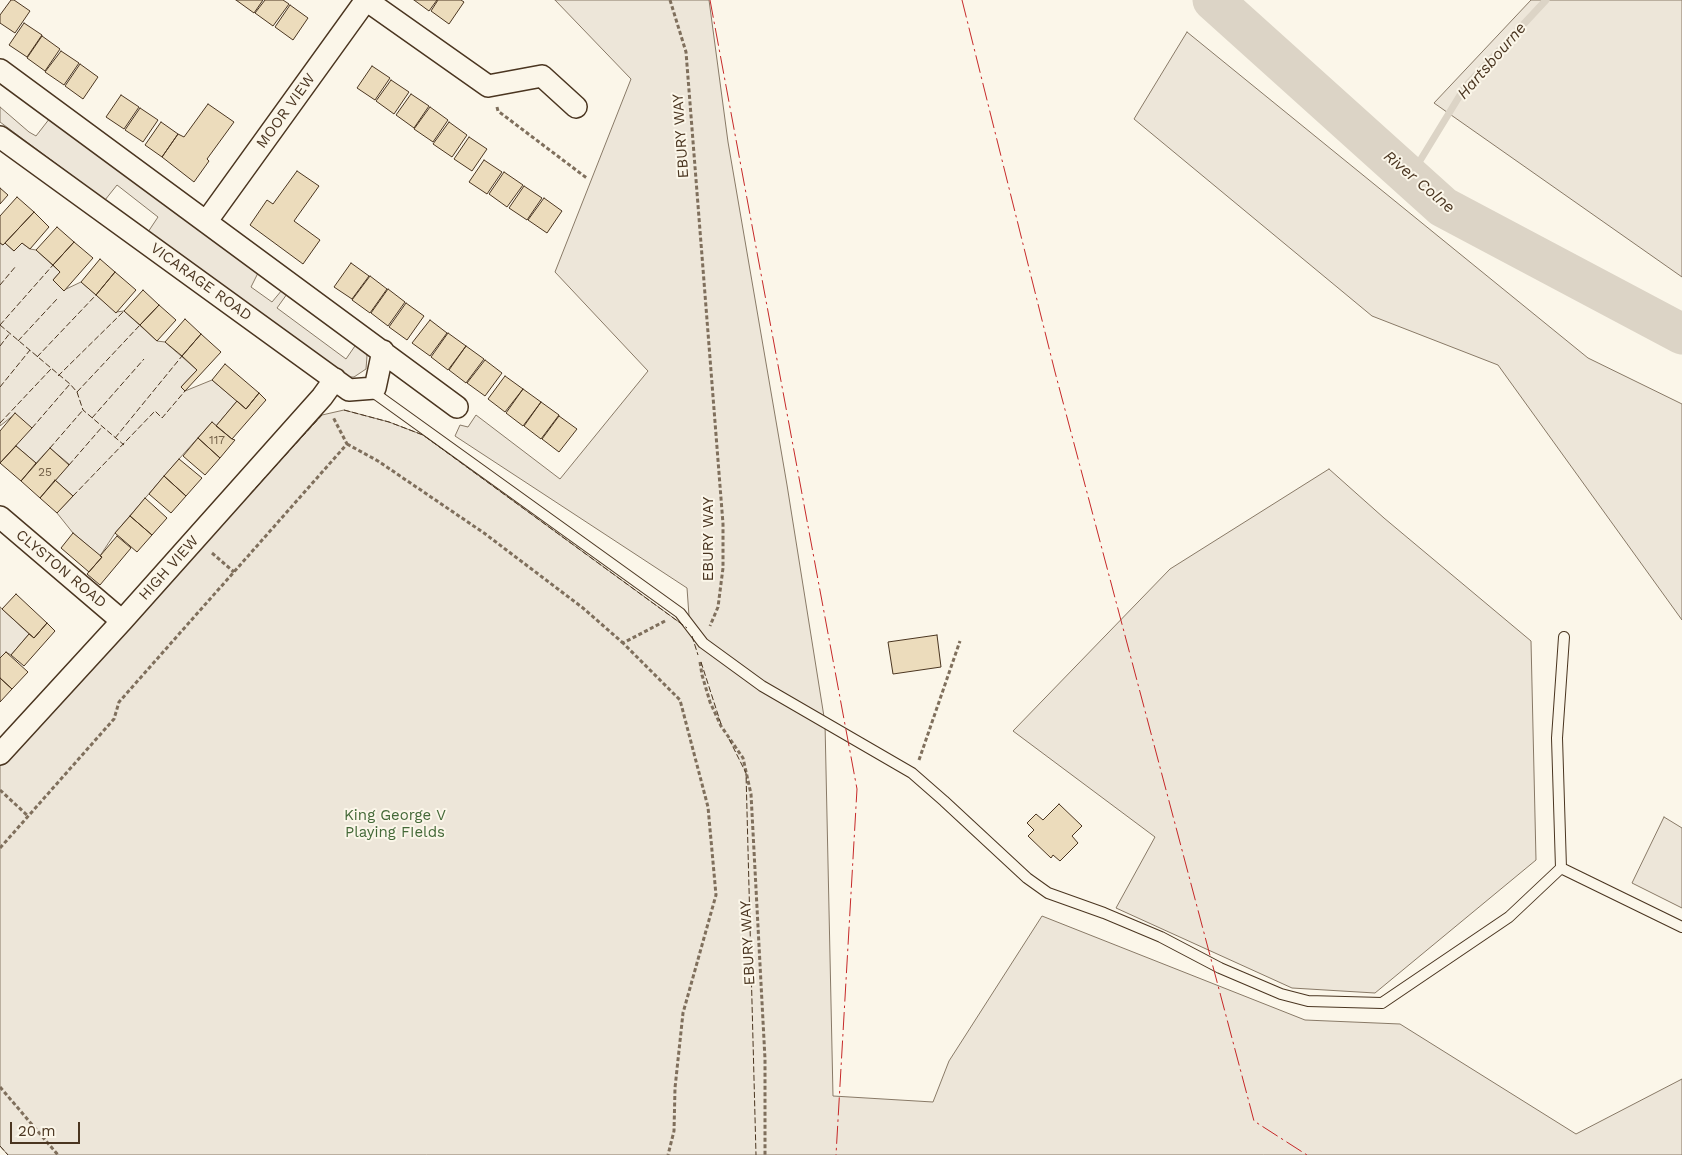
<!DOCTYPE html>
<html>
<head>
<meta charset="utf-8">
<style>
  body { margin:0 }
  #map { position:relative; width:1682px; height:1155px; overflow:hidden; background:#fbf6e9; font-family:"Work Sans",sans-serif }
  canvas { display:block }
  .scale { position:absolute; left:10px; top:1122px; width:70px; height:22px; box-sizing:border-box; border:2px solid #4a3520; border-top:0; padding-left:6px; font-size:15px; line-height:18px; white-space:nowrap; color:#4a3520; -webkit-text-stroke:4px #fbf6e9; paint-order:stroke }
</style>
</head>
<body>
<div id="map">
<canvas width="1682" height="1155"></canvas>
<div class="scale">20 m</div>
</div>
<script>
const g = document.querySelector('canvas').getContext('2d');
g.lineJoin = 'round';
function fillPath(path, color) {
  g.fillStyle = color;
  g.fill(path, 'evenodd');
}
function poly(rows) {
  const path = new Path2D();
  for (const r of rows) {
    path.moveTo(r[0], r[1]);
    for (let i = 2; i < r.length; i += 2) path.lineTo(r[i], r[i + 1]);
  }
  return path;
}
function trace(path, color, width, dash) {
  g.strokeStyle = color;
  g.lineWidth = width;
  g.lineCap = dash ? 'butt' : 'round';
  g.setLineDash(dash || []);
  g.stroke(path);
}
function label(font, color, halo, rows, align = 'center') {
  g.font = font + ' "Work Sans",sans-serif';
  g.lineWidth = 4;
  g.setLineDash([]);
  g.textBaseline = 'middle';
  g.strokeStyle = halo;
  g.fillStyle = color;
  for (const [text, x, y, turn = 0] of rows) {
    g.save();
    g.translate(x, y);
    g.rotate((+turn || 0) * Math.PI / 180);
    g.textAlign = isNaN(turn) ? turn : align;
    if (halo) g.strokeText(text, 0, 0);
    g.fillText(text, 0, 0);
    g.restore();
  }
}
const green = poly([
  [555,0,709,0,728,142,787,485,825,723,833,1096,933,1102,949,1061,1042,916,1305,1020,1400,1024,1576,1134,1682,1079,1682,1155,8,1155,0,1146,0,766,322,415,344,410,389,422,423,435,690,630,687,588,455,436,460,425,468,427,476,415,560,479,648,371,555,272,631,79,555,0],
  [1531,0,1682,0,1682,277,1434,103,1531,0],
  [1187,32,1588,358,1682,404,1682,620,1498,365,1372,316,1134,119,1187,32],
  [0,107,29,132,36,136,50,118,259,271,251,287,272,302,282,290,287,294,277,308,346,359,357,343,365,350,367,356,366,369,354,377,347,377,148,232,158,217,117,185,105,200,0,122,0,107],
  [0,243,3,245,5,243,14,251,22,243,30,249,36,250,60,272,53,280,64,290,81,282,116,312,124,311,157,341,165,342,197,370,181,387,185,391,212,380,237,401,216,426,212,422,179,459,115,533,100,556,73,533,57,513,73,496,55,480,69,464,50,448,36,463,16,446,15,414,0,426,0,243],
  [1329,469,1384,518,1531,641,1536,860,1375,993,1292,988,1116,908,1155,837,1013,731,1170,569,1329,469],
  [0,607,29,634,11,655,6,652,0,658,0,607],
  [1664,817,1682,828,1682,908,1632,883,1664,817]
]);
const stream = poly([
  [1410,177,1465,87,1546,0]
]);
const river = poly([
  [1213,0,1443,207,1682,334]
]);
const building = poly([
  [11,0,14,0,30,11,15,33,0,23,0,15,11,0],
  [236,0,263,0,254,13,236,0],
  [265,0,283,0,289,4,273,26,255,13,265,0],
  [414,0,437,0,429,11,414,0],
  [438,0,461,0,464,2,449,24,431,11,438,0],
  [290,5,308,18,293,40,275,27,290,5],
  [24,23,42,35,27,57,9,45,24,23],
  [42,36,60,49,45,71,27,58,42,36],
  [61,51,79,63,64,85,45,72,61,51],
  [80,64,98,77,83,99,65,86,80,64],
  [372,66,390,78,375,100,357,88,372,66],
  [391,80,409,92,394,114,376,101,391,80],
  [411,94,429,106,414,128,396,115,411,94],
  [121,95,139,107,124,129,106,117,121,95],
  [208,104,234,122,207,159,209,161,194,182,162,157,178,134,184,137,208,104],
  [430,107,448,120,433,142,414,129,430,107],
  [140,108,158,120,143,142,125,130,140,108],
  [161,122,178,134,162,157,145,145,161,122],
  [449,122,467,135,452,157,433,144,449,122],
  [469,137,487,149,472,171,454,159,469,137],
  [484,160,502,172,487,194,469,182,484,160],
  [297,171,319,186,294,221,320,240,303,264,250,225,267,200,273,204,297,171],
  [504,172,523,185,507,207,489,194,504,172],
  [524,186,542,198,527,220,509,208,524,186],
  [0,188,8,195,0,204,0,188],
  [17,197,34,212,3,245,0,243,0,216,17,197],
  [544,198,562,211,547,233,528,220,544,198],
  [34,212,49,227,30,249,22,243,14,251,5,243,34,212],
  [57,227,74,242,53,265,36,250,57,227],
  [74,242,93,258,64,291,53,280,60,272,53,265,74,242],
  [100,259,115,272,96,295,81,282,100,259],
  [351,263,369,276,352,299,334,287,351,263],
  [115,272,136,290,116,313,96,295,115,272],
  [370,276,387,289,370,313,352,300,370,276],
  [388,289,405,302,388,326,371,313,388,289],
  [143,290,159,305,140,325,124,311,143,290],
  [406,303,424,316,407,340,389,327,406,303],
  [159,305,176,320,157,341,140,325,159,305],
  [185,319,201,334,182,356,165,342,185,319],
  [430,320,447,333,430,356,412,343,430,320],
  [448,333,466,346,448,370,431,357,448,333],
  [201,334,221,352,185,391,181,387,197,370,182,356,201,334],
  [466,346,484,359,466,383,449,370,466,346],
  [485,360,502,373,485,396,467,383,485,360],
  [225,364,259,393,246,409,212,380,225,364],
  [505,376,523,389,505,412,488,399,505,376],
  [523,389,541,402,523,426,506,413,523,389],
  [259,393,266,400,232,439,216,426,237,401,246,409,259,393],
  [541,402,559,415,541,439,524,426,541,402],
  [15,413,32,428,0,463,0,431,15,413],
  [559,416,577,429,559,452,542,439,559,416],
  [212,422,232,439,235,440,220,458,198,438,212,422],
  [198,438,220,458,205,475,183,456,198,438],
  [16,446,36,463,21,481,0,463,16,446],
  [50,448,69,465,40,498,21,481,50,448],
  [179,459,202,478,186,496,164,476,179,459],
  [164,476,186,496,171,513,149,494,164,476],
  [55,480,73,496,57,513,40,498,55,480],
  [145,498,167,518,152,535,130,516,145,498],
  [130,516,152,535,137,552,115,533,130,516],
  [73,533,102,557,89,572,61,548,73,533],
  [117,536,131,548,100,585,87,574,102,557,100,556,117,536],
  [16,594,47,623,34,638,2,609,16,594],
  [47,623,55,631,24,666,11,655,29,634,34,638,47,623],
  [937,635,941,667,893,674,888,642,937,635],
  [6,652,28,672,12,689,0,678,0,658,6,652],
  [0,678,12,689,0,702,0,678],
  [1059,804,1082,826,1072,836,1078,843,1060,861,1053,855,1051,858,1028,836,1034,830,1027,823,1036,814,1043,820,1059,804]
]);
const path = poly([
  [670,0,686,52,723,524,723,568,718,607,710,626],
  [497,107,498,111,588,179],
  [347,444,378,461,484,533,583,608,623,643],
  [212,553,234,572],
  [665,621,623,643,680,700,708,807,716,895,683,1013,675,1088,674,1131,668,1155],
  [700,662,702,675,710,702,721,726,743,758,751,794,765,1059,765,1155],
  [919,760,960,641],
  [0,790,28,816],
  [0,848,114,719,119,702,347,444,333,417],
  [0,1087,58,1155]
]);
const service = poly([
  [370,390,680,613,703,643,762,686,912,773,944,801,1027,878,1048,893,1104,913,1161,937,1220,968,1281,994,1308,1001,1382,1003,1509,917,1561,868,1557,738,1564,637],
  [1561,868,1682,927]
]);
const minor = poly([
  [366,0,488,86,542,76,576,107],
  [0,70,457,407],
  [0,137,349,390,375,388,383,351],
  [206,222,366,0],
  [0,517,122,621],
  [0,754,122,621,322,397,335,379]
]);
const fence = poly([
  [0,285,16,266],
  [0,325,70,384,77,392,83,410,124,445],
  [0,325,53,265],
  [18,341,57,299],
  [0,346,10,333],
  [37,357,96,295],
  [58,376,124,311],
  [0,387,30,350],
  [77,392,140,325],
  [344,410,389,422,423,435,687,628],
  [92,418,144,359],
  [0,423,51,369],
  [32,428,70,384],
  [115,438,182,356],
  [50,448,83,410],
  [69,465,102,427],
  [250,494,322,415],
  [73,496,155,411,162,418,185,391],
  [692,636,698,655],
  [701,662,721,724],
  [729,739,746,773,756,1155],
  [0,1146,8,1155]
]);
const power = poly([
  [710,0,857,789,836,1155],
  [962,0,1055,372,1254,1121,1307,1155]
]);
const numberNames = [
  ["117",217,440],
  ["25",45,472]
];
const streetNames = [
  ["MOOR VIEW",286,111,-54],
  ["EBURY WAY",681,136,-94],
  ["VICARAGE ROAD",201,282,36],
  ["EBURY WAY",709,539,-90],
  ["HIGH VIEW",169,568,-48],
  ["CLYSTON ROAD",61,569,40],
  ["EBURY WAY",748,943,-93]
];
const parkNames = [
  ["King George V",395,816],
  ["Playing FIelds",395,833]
];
const waterNames = [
  ["Hartsbourne",1492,61,-49],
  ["River Colne",1419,182,40]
];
fillPath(green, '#ede6d9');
trace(green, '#887966', 1);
trace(stream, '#dcd4c6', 7);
trace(river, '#dcd4c6', 41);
fillPath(building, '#ecdcbc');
trace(building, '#4a3520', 1);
trace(service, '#4a3520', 12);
trace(minor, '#4a3520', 24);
trace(path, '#7f6f5c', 3, [4, 2.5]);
trace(service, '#fbf6e9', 10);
trace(minor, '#fbf6e9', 21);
trace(fence, '#4a3520', 1, [6, 2.5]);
trace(power, '#c62828', 1, [18, 4, 2.5, 4]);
label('12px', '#725f47', null, numberNames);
label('15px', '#4a3520', '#fbf6e9', streetNames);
label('15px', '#436837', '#fbf6e9', parkNames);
label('italic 16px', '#4a3520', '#fbf6e9', waterNames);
</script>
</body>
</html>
